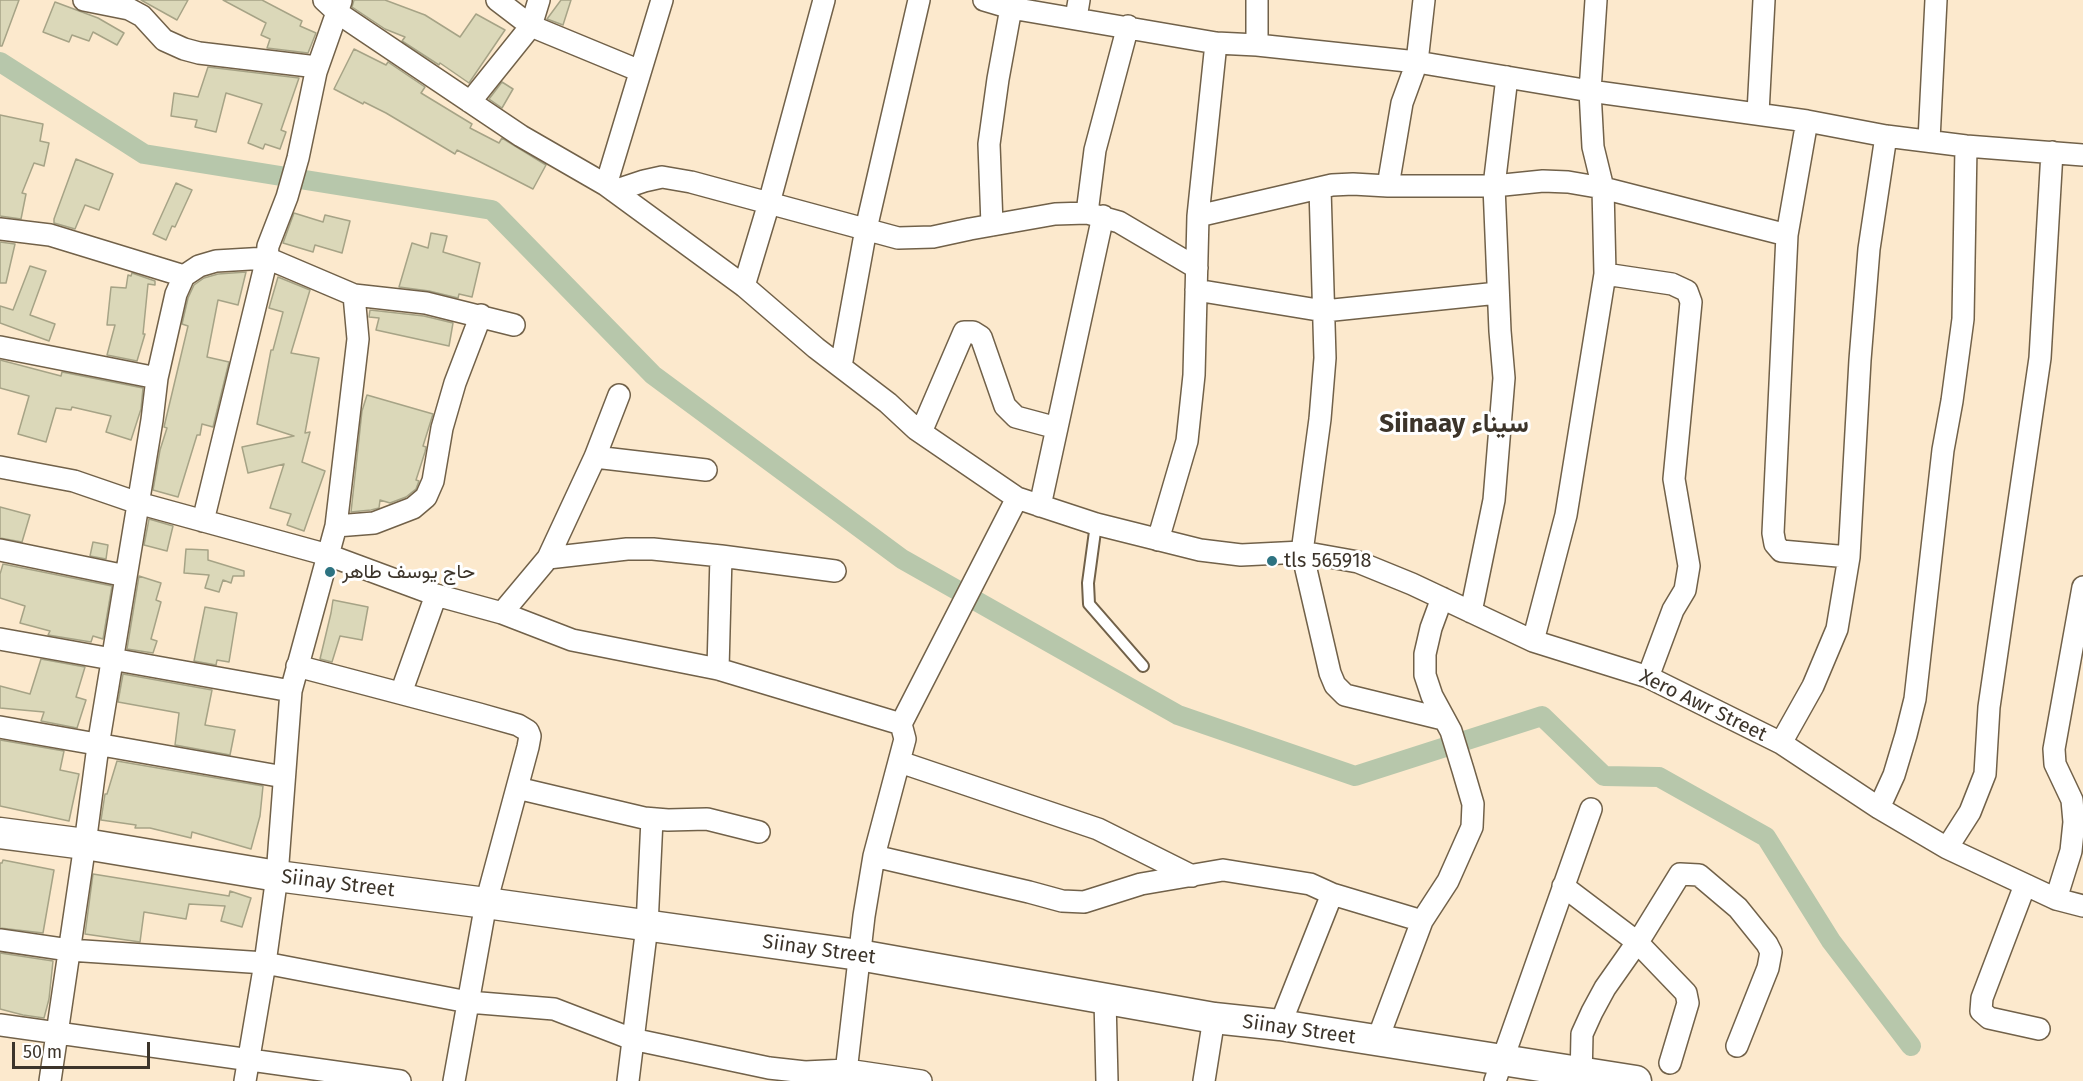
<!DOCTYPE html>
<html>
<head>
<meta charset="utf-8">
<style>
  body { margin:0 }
  #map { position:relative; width:2083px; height:1081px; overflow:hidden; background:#fce9cd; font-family:"Fira Sans",sans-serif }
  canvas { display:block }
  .scale { position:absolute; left:12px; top:1042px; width:138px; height:27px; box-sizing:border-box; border:3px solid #3c342a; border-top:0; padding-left:8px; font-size:18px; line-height:21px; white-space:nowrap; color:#3c342a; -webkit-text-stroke:4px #fff; paint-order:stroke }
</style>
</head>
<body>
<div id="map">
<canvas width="2083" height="1081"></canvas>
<div class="scale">50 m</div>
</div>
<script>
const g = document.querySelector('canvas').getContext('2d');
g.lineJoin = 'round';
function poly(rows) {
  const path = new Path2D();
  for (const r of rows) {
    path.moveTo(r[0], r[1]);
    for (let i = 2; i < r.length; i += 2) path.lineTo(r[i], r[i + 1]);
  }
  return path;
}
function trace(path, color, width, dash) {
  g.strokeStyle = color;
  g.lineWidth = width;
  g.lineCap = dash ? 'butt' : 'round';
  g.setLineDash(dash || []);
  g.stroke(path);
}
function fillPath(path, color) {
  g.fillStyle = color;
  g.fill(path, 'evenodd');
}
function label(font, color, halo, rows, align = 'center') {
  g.font = font + ' "Fira Sans",Vazirmatn,sans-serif';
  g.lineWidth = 6;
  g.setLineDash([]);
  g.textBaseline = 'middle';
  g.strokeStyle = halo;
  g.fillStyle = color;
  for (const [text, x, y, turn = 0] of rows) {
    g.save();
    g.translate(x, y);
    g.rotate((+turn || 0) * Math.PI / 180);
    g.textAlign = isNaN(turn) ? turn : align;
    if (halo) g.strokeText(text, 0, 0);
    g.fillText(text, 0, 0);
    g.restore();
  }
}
const canal = poly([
  [0,62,144,154,492,210,653,375,902,559,1178,715,1355,776,1542,716,1604,776,1659,777,1766,837,1831,941,1911,1046]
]);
const building = poly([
  [0,0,19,0,2,46,0,46,0,0],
  [141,0,188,0,177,20,141,0],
  [223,0,262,0,302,21,300,26,316,33,308,53,267,48,270,39,261,35,266,23,223,0],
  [354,0,385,0,425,15,460,37,476,14,505,30,469,83,440,63,439,65,402,41,405,37,385,29,352,7,354,0],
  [561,0,571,0,563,25,547,19,561,0],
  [55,2,98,18,124,33,117,45,93,32,89,41,72,35,69,42,43,32,55,2],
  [354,49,386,65,388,62,425,87,421,93,472,124,470,128,499,143,502,138,546,165,533,189,457,150,455,154,386,113,364,102,363,104,334,89,354,49],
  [208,67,299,78,281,130,286,132,280,149,265,144,263,149,248,143,262,104,226,93,216,132,195,127,197,120,171,116,174,93,198,97,208,67],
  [502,82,513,89,502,108,489,99,502,82],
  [0,115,43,124,40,141,49,143,44,166,34,163,22,193,26,194,21,219,0,216,0,115],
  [76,159,113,174,99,210,85,205,75,229,54,223,54,219,76,159],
  [176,183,192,190,175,227,172,226,166,240,153,234,176,183],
  [294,213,323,222,325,215,350,221,342,253,315,245,313,252,283,243,294,213],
  [431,233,447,236,443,252,480,263,472,297,459,294,458,298,429,291,399,287,412,243,428,248,431,233],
  [0,242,15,244,6,283,0,283,0,242],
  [30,266,46,271,30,315,55,324,49,341,0,323,0,306,13,310,30,266],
  [246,272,238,305,218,300,207,357,229,362,213,427,202,424,200,435,197,435,178,497,153,490,160,450,167,428,164,427,188,326,182,324,188,298,194,285,204,278,218,274,246,272],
  [132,273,155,281,155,285,148,284,143,334,145,334,137,361,107,355,115,325,107,325,111,287,126,288,128,275,131,276,132,273],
  [278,277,310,290,291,353,319,358,305,433,310,432,302,462,325,471,304,531,287,525,291,514,270,508,284,464,248,473,242,447,294,436,257,424,271,350,273,350,283,312,269,308,278,277],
  [370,310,424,316,453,323,449,346,376,330,379,318,369,317,370,310],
  [0,360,61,376,62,372,143,388,141,409,131,440,106,432,111,416,72,407,71,410,56,408,46,442,18,434,29,396,0,388,0,360],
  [367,395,433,414,423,446,426,447,425,452,416,480,419,481,416,489,406,497,390,503,380,500,379,508,371,510,351,512,362,411,367,395],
  [0,507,30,515,22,542,0,538,0,507],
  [149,519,173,526,167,551,144,545,149,519],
  [93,542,108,545,106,559,90,556,93,542],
  [186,549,208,550,208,560,244,571,244,576,233,576,231,583,223,580,219,592,205,588,209,575,184,573,186,549],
  [3,564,112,586,103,639,93,636,91,642,48,635,50,631,20,623,25,606,0,598,0,574,3,564],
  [139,576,161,583,156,600,161,602,151,639,157,641,153,653,127,649,139,576],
  [333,600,368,607,362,640,340,636,332,662,320,659,331,613,333,600],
  [205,607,237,613,229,662,217,660,216,665,194,661,205,607],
  [41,659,85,667,76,697,86,700,77,728,41,721,44,712,0,708,0,686,30,694,41,659],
  [123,674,212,690,205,725,235,730,230,755,175,745,179,713,118,702,123,674],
  [0,740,64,751,60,770,79,774,69,821,0,806,0,740],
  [117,761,263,786,260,816,251,849,192,832,191,838,150,828,135,828,136,825,101,820,105,794,107,794,117,761],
  [3,860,54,870,43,933,0,928,0,863,2,863,3,860],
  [93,874,229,896,230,891,251,898,242,927,221,921,225,906,189,904,186,919,144,912,140,942,85,934,93,874],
  [0,953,53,961,49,999,44,1018,23,1015,0,1009,0,953]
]);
const lane = poly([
  [1096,524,1088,583,1089,604,1143,666]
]);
const street = poly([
  [84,0,129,9,142,16,164,40,184,49,199,53,317,67],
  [324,0,338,13,521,136,606,185,744,286,816,348,888,403,916,429,1017,498,1096,524,1200,550,1241,555,1302,552,1358,562,1412,584,1533,641,1648,677,1781,743,1879,808,1947,848,2056,899,2083,906],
  [497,0,531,26,640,71],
  [984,0,1011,8,1216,43,1257,45,1417,62,1590,91,1807,121,1886,136,1966,146,2083,155],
  [1257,0,1257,45],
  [1076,18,1079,0],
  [470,102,531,26,539,0],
  [1758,113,1764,0],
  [1807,121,1787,235,1773,533,1775,544,1781,551,1849,557],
  [1929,140,1936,0],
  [606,185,662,0],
  [1388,186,1402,103,1417,62,1424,0],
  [1320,188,1325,358,1320,419,1302,552,1330,673,1335,685,1345,695,1443,719],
  [614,191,644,181,662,177,691,182,898,238,933,237,970,229,1055,214,1087,213,1119,222,1197,268],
  [1087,213,1095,150,1128,26],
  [1198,216,1332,185,1353,184,1388,186,1494,186,1543,181,1568,182,1603,188,1787,235],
  [992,225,989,144,998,79,1011,8],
  [0,229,50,235,184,276],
  [1605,274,1672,284,1687,291,1691,302,1674,479,1689,566,1685,590,1673,610,1648,677],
  [744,286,769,203,824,0],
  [1196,290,1324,311,1498,293],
  [0,347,157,378],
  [841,366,866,229,919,0],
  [921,432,964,332,973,332,981,337,1005,406,1016,417,1057,428],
  [595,457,706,470],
  [0,467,74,481,138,503,328,555,436,595,502,613,572,640,718,669,901,724,905,739,874,856,864,916,845,1081],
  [1040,506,1103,216],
  [203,521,267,258,268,246,287,197,298,158,316,72,341,1],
  [336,526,374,523,413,508,426,497,433,481,442,428,455,383,481,315],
  [1158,540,1187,441,1194,375,1198,216,1216,43],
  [0,550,126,576],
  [548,558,627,549,653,549,721,556,835,571],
  [1471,612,1494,500,1504,378,1500,331,1494,186,1507,77],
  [502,613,548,558,595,457,619,395],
  [0,639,291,691],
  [1533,641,1566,515,1605,274,1603,188,1593,147,1590,91,1596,0],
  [297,666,479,714,518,725,528,731,530,736,528,747,486,903,454,1081],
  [718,669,721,556],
  [401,693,436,595],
  [901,724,1017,498],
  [0,727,284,777],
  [1781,743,1813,686,1837,629,1849,557,1860,360,1869,249,1886,136],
  [900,762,1098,829,1192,876],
  [517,788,644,818,668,820,707,819,759,832],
  [1879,808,1894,775,1906,735,1915,699,1943,450,1952,401,1963,319,1966,146],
  [1947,848,1970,812,1985,774,1989,707,2040,358,2052,152],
  [874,856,1029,892,1062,901,1084,902,1141,884,1223,870,1310,884,1332,894,1422,921],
  [2025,885,1982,998,1981,1011,1989,1018,2039,1029],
  [1563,886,1637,942,1686,993,1688,1003,1670,1063],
  [2056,899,2071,851,2074,822,2072,800,2055,764,2054,749,2083,587],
  [0,940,69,950,265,963,468,1002,554,1009,632,1039,769,1068,805,1072,847,1070,921,1081],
  [1105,999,1107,1081],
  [0,1025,400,1081],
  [1280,1025,1332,894],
  [1377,1041,1422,921,1448,881,1472,827,1473,804,1463,770,1451,731,1432,696,1425,675,1425,654,1431,628,1442,598],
  [50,1081,85,844,98,746,152,420,157,378,176,294,184,276,199,266,216,261,267,258,354,295,426,303,514,325],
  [245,1081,265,963,277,876,291,691,336,526,358,339,354,295],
  [628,1081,647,926,652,819],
  [1204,1081,1214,1018],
  [1495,1081,1591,809],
  [1581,1081,1582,1034,1592,1012,1605,988,1643,934,1680,874,1699,875,1738,908,1767,944,1771,952,1768,968,1737,1046]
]);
const secondary = poly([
  [0,833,85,844,277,876,486,903,859,955,1214,1018,1280,1025,1636,1081]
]);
const markers = [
  [1272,561,6,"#2d7381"],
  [330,572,6,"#2d7381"]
];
const poiNames = [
  ["tls 565918",1284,561],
  ["حاج يوسف طاهر",342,572]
];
const streetNames = [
  ["Xero Awr Street",1703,706,26],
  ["Siinay Street",338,884,7],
  ["Siinay Street",819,950,8],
  ["Siinay Street",1299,1030,8]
];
const districtNames = [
  ["Siinaay سيناء",1454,425]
];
trace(canal, '#b7c7ab', 20);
fillPath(building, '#dbd8b9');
trace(building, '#a6a386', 1.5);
trace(lane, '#716149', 14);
trace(street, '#716149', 24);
trace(secondary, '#716149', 33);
trace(lane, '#fff', 10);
trace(street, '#fff', 21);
trace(secondary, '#fff', 30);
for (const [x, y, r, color] of markers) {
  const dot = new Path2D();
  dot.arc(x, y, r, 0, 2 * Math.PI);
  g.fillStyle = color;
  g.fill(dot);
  trace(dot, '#fff', 2);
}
label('20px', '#3c342a', '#fff', poiNames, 'left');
label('20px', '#3c342a', '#fff', streetNames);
label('bold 26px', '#3c342a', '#fff', districtNames);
</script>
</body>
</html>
